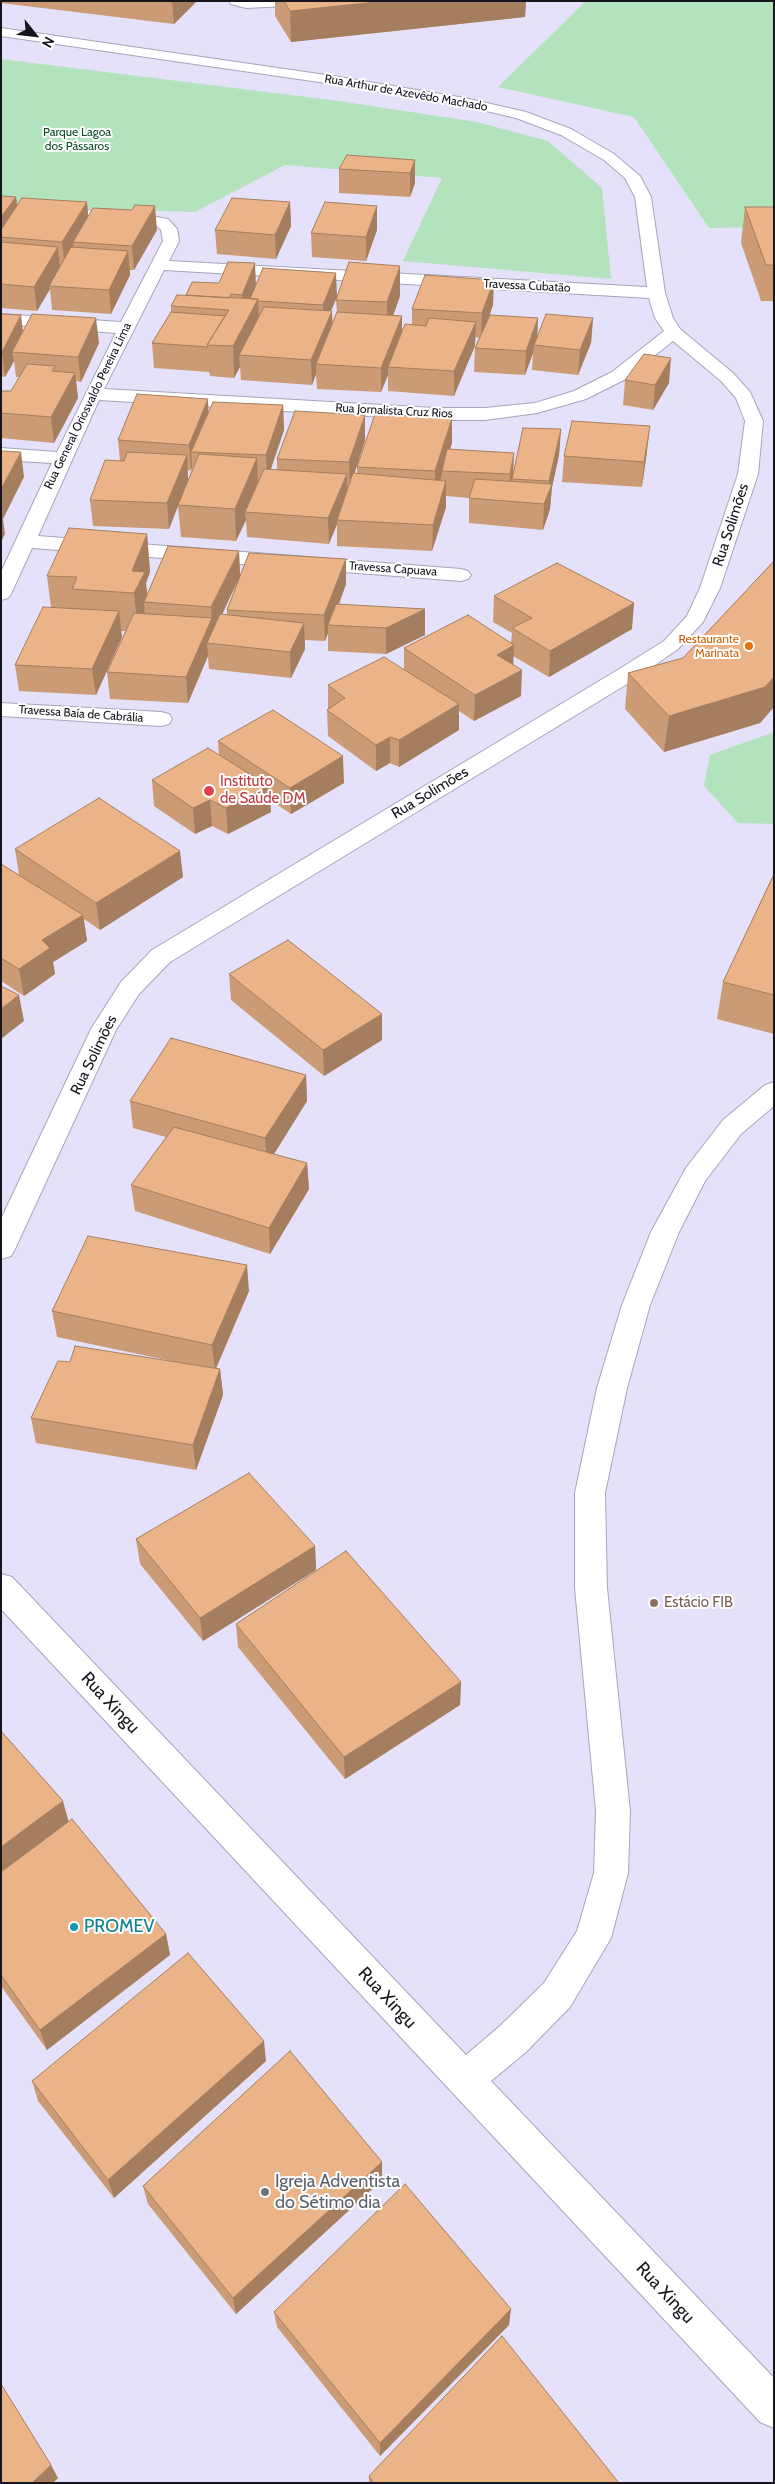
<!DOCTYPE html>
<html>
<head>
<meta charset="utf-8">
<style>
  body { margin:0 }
  #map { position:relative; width:775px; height:2484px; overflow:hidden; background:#e6e1fa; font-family:Cabin,sans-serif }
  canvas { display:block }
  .frame { position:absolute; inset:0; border:2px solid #16141c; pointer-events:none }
  .north { position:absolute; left:10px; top:10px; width:50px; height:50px; -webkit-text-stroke:4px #fff; paint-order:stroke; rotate:119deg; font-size:14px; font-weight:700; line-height:20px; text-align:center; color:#16141c }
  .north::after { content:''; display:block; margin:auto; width:18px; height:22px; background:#16141c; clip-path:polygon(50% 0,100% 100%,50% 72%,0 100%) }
</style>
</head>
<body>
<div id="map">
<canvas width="775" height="2484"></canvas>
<div class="frame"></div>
<div class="north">N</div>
</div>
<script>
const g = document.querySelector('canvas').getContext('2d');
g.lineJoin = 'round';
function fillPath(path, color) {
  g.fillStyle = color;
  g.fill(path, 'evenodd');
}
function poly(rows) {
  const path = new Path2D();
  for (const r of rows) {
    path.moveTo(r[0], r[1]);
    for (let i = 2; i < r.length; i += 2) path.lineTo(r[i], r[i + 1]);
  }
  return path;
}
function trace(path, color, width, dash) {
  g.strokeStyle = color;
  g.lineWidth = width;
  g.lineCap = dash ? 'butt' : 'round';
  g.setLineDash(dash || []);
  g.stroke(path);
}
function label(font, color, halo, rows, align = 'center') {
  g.font = font + ' Cabin,sans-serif';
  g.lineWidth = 4;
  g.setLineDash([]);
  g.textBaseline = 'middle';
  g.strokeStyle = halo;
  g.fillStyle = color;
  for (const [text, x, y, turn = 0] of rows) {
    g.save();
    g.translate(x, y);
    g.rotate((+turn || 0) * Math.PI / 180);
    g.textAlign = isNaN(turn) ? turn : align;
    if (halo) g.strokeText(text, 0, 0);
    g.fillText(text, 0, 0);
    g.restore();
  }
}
const green = poly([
  [586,1,774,1,774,227,709,228,634,117,498,87],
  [1,59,339,101,477,122,548,141,602,188,611,279,403,261,442,178,285,165,195,212,1,206],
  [774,732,774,824,738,823,704,786,710,755]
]);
const minor = poly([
  [229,1,314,1,307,5,246,8,231,4,229,1],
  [1,28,333,76,465,98,526,112,571,129,614,154,640,176,651,197,665,293,673,318,680,329,733,373,750,392,763,421,758,474,720,588,703,622,678,649,632,681,170,962,139,994,116,1030,15,1249,11,1256,1,1259,1,1219,91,1029,121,982,152,950,616,671,664,641,687,616,700,588,738,474,745,421,736,398,721,381,673,341,624,380,586,399,537,413,485,420,435,420,99,400,38,536,461,569,468,571,471,575,468,579,461,581,32,548,11,594,8,598,1,600,1,572,52,463,1,460,1,448,57,452,116,333,1,324,1,314,121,322,163,241,161,230,157,226,1,214,1,204,140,214,168,219,177,229,179,241,169,261,647,287,635,197,625,178,604,160,561,135,516,118,465,106,333,84,1,36,1,28],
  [164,270,649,298,655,318,664,331,612,372,574,391,535,403,485,408,435,408,104,389,164,270],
  [1,703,161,712,169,714,172,719,169,724,161,726,1,716,1,703],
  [774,1082,774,1106,741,1134,705,1181,679,1232,650,1305,627,1388,605,1493,607,1588,630,1811,628,1873,611,1938,570,2007,526,2052,491,2081,774,2378,774,2428,760,2422,1,1609,1,1574,12,1577,466,2055,500,2026,544,1983,577,1931,594,1873,596,1811,575,1588,575,1493,597,1388,622,1305,651,1232,686,1168,723,1120,765,1085,774,1082]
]);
const wall = poly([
  [1,1,197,1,174,24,1,3],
  [275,1,526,1,525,17,291,42,275,16],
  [415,160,415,183,410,197,339,193,339,169],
  [1,196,16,197,17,205,87,202,88,216,157,230,134,270,130,270,130,275,111,314,52,310,50,289,37,311,1,308],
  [290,202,291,226,276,259,217,254,215,230],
  [377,206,377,230,366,261,312,257,311,233],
  [745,207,774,207,774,301,761,301,741,243],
  [256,284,337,297,331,311,332,323,337,313,336,300,400,296,393,315,402,316,402,331,412,324,412,309,493,305,489,317,538,318,537,335,593,318,591,343,578,375,532,370,533,353,525,375,474,372,475,348,479,338,475,337,454,396,388,391,388,375,381,392,317,389,316,374,312,385,241,380,240,367,234,378,210,376,209,372,154,368,152,343,171,312,171,306,186,295],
  [1,314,23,331,99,343,81,382,76,381,78,398,54,443,1,438,1,391,11,391,19,377,16,377,14,361,5,377,1,376],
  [625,380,669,383,653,410,623,405],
  [283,405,284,430,271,469,277,470,277,459,365,415,365,440,354,474,357,474,357,467,452,443,450,449,513,473,561,429,559,455,552,487,550,509,543,530,469,523,469,498,446,496,446,507,432,551,337,546,337,524,329,544,247,537,246,520,236,541,181,537,178,506,169,529,93,526,90,500,120,461,118,440,208,412],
  [192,467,193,469,188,480,188,470,191,471],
  [647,451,642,487,562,482,564,456],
  [147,534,150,572,146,583,147,594,239,551,240,575,346,559,346,584,339,604,425,635,386,654,328,651,328,633,325,641,305,640,305,649,291,678,209,669,208,656,188,703,110,699,107,672,126,631,121,631,122,637,96,695,19,691,15,665,51,607,47,576],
  [237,582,227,610,227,615,222,615],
  [774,561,774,707,760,723,664,752,625,709,628,673,683,658],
  [494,596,632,629,549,677,513,656,513,664,521,696,474,721,459,711,459,730,399,767,390,763,376,771,328,736,327,710,328,709,328,685,404,669,404,648,511,643,512,633,493,622],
  [218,741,344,783,291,814,270,800,271,812,228,834,212,826,195,834,154,806,152,780,219,755],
  [15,849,183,877,100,930,84,919,87,941,53,962,55,974,24,996,1,981,1,864,19,875],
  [774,874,774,1034,717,1019,723,982],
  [229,974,382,1040,324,1076,231,1000],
  [306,1075,307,1101,274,1154,307,1163,309,1189,270,1254,135,1211,131,1185,166,1137,133,1128,130,1101],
  [249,1291,216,1369,220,1369,223,1395,196,1470,36,1443,31,1418,70,1362,181,1363,57,1337,52,1311],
  [136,1539,315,1546,316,1570,203,1641,140,1564],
  [236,1624,461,1682,460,1705,345,1779,238,1647],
  [1,1731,69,1822,166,1934,170,1955,47,2050,1,1986],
  [266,2061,114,2198,38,2101,32,2081],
  [382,2162,382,2180,236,2314,148,2204,143,2186],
  [274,2312,509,2325,380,2456,277,2327],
  [369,2476,374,2483,369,2483]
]);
const shadedWall = poly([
  [172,1,197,1,174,24],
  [386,1,526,1,525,17,291,42,290,11],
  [415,160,415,183,410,197,410,173],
  [16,197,19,220,1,237,1,217],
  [87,202,89,226,73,242,74,251,65,266,62,242],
  [290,202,291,226,276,259,275,235],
  [155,206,157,230,134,270,132,246],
  [377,206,377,230,366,261,366,237],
  [58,247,60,271,49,286,50,289,37,311,34,287],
  [128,251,130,275,111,314,109,290],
  [255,263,256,287,243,319,242,295],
  [400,266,400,296,387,333,387,302],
  [336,273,337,297,323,329,323,305],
  [494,280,493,305,481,338,482,313],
  [258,299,259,330,239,355,240,367,234,378,233,346],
  [332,311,333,335,316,364,316,374,312,385,311,360],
  [21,315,24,340,12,352,14,361,5,377,2,352],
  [402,316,402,340,388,367,388,375,381,392,381,368],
  [96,318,99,343,81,382,78,357],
  [538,318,537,343,534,345,533,353,525,375,526,351],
  [593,318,591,343,578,375,580,350],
  [476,322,475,346,454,396,454,371],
  [671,358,669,383,653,410,655,385],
  [75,373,78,398,54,443,51,417],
  [208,399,209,424,191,452,192,467,191,471,189,445],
  [283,405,284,430,267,480,266,455],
  [365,415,365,440,350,488,349,462],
  [452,418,452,443,443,471,442,471,442,474,435,497,435,471],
  [650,426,647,451,642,487,644,462],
  [561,429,559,455,552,487,550,509,543,530,544,504,548,493,549,481],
  [21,452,24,477,3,519,5,534,1,542,1,489],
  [514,453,513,478,512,479,509,500,510,474],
  [187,455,188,480,169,529,167,503],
  [257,458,258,490,245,512,246,520,236,541,235,509],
  [347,474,347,499,337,520,337,524,329,544,328,518],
  [446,481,446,507,432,551,433,525],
  [147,534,150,572,146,583,148,603,144,602,145,618,138,632,132,571],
  [239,551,240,576,213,633,211,607],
  [346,559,346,584,331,625,328,625,328,633,325,641,324,615],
  [634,603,632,629,549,677,550,651],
  [425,609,425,635,386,654,386,628],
  [119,611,122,637,96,695,92,669],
  [212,618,213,644,207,643,208,656,188,703,186,677],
  [304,623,305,649,291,678,290,652],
  [514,645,513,671,497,655],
  [522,670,521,696,474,721,475,695],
  [774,677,774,707,760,723,664,752,669,716],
  [459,704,459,730,399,767,399,740],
  [390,737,390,763,376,771,376,745],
  [343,756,344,783,291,814,290,788],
  [269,786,271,812,228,834,226,808],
  [210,800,212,826,195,834,193,808],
  [180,851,183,877,100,930,96,903],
  [83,915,87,941,53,962,55,974,24,996,19,969,42,940],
  [19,995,24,1021,1,1039,1,1009],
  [382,1014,382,1040,324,1076,323,1050],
  [306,1075,307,1101,267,1165,265,1138],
  [307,1163,309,1189,270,1254,269,1228],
  [247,1265,249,1291,215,1370,212,1345],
  [220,1369,223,1395,196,1470,193,1445],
  [315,1546,316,1570,203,1641,200,1618],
  [461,1682,460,1705,345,1779,344,1757],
  [63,1801,69,1823,1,1874,1,1847],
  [166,1934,170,1955,47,2050,40,2030],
  [264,2041,266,2061,114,2198,108,2180],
  [382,2162,382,2180,236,2314,233,2298],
  [511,2309,509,2325,380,2456,380,2443],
  [51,2465,58,2478,53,2483,32,2483]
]);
const building = poly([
  [284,1,386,1,290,11,284,1],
  [347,155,415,160,410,173,339,169,347,155],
  [1,196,16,197,1,217,1,196],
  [22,198,87,202,62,242,1,237,1,230,22,198],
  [232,198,290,202,275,235,215,230,232,198],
  [325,202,377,206,366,237,311,233,325,202],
  [135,205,155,206,132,246,73,242,93,208,132,210,135,205],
  [745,207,774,207,774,265,766,265,745,207],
  [1,242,58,247,34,287,1,284,1,242],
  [71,247,128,251,109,290,49,286,71,247],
  [228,262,255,263,242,295,231,294,229,298,186,295,192,282,219,283,228,262],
  [349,262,400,266,387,302,336,300,349,262],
  [263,268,336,273,323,305,258,301,258,299,250,299,263,268],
  [425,275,494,280,482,313,412,309,425,275],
  [177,295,258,299,233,346,207,345,229,310,171,306,177,295],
  [264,307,332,311,311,360,239,355,264,307],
  [171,312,225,316,207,345,208,347,152,343,171,312],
  [337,312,402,316,381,368,316,364,337,312],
  [1,314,21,315,2,352,1,352,1,314],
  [32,314,96,318,78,357,12,352,32,314],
  [546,314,593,318,580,350,534,345,546,314],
  [490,315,538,318,526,351,475,348,490,315],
  [429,318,476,322,454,371,388,367,405,324,426,326,429,318],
  [644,354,671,358,655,385,625,380,644,354],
  [27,364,55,366,52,371,75,373,51,417,1,413,1,391,11,391,27,364],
  [137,394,208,399,189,445,118,440,137,394],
  [213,402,283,405,266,455,191,452,213,402],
  [295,411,365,415,349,462,277,459,295,411],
  [375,414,452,418,435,471,357,467,375,414],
  [572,421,650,426,644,462,564,456,572,421],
  [523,428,561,429,549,481,512,479,523,428],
  [447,449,514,453,510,474,442,471,447,449],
  [1,451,21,452,1,489,1,451],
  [127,452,187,455,167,503,90,500,105,460,124,461,127,452],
  [199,454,257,458,235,509,178,505,199,454],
  [264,469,347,474,328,518,245,512,264,469],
  [353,473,446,481,433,525,337,520,353,473],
  [475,479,552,484,544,504,469,498,475,479],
  [69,528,147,534,132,571,145,572,134,593,72,589,77,577,47,576,69,528],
  [168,546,239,551,211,607,144,602,168,546],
  [249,553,346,559,324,615,227,610,249,553],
  [774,561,774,677,765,687,669,716,628,673,683,658,774,561],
  [557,563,634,603,550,651,512,628,532,618,494,596,557,563],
  [336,604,425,609,386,628,328,625,336,604],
  [43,607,119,611,92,669,15,665,43,607],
  [134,613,212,618,186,677,107,672,134,613],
  [220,614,304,623,290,652,207,643,220,614],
  [468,615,514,645,497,655,522,670,475,695,404,648,468,615],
  [384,657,459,704,399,740,390,737,376,745,327,710,345,698,328,685,384,657],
  [273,710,343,756,290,788,218,741,273,710],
  [208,748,269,786,226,808,210,800,193,808,152,780,208,748],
  [99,798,180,851,96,903,15,849,99,798],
  [1,864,83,915,42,940,50,948,19,969,1,958,1,864],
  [774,874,774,995,723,982,774,874],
  [288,940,382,1014,323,1050,229,974,288,940],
  [1,986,19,995,1,1009,1,986],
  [171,1038,306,1075,265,1138,130,1101,171,1038],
  [174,1127,307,1163,269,1228,131,1185,174,1127],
  [88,1236,247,1265,212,1345,52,1311,88,1236],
  [75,1346,220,1369,193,1445,31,1418,58,1361,70,1362,75,1346],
  [249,1473,315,1546,200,1618,136,1539,249,1473],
  [346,1551,461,1682,344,1757,236,1624,346,1551],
  [1,1731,63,1801,1,1847,1,1731],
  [72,1819,166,1934,40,2030,1,1975,1,1872,72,1819],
  [188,1953,264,2041,108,2180,32,2081,188,1953],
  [290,2051,382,2162,233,2298,143,2186,290,2051],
  [405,2184,511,2309,380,2443,274,2312,405,2184],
  [502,2336,619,2483,374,2483,369,2476,502,2336],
  [1,2384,51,2465,32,2483,1,2483,1,2384]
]);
const markers = [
  [749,646,5,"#e8710a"],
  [209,791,6,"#e0444e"],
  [654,1603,5,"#8d6e63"],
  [74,1927,5,"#0f9aa8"],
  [265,2192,5,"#6b7280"]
];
const farStreetnames = [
  ["Rua Arthur de Azevêdo Machado",406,93,10],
  ["Travessa Cubatão",527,286,3],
  ["Rua General Oriosvaldo Pereira Lima",88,406,-64],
  ["Rua Jornalista Cruz Rios",394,411,3],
  ["Travessa Capuava",393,569,4],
  ["Travessa Baía de Cabrália",81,714,4]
];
const farParknames = [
  ["Parque Lagoa",77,132],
  ["dos Pássaros",77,146]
];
const farFoodnames = [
  ["Restaurante",739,639],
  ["Marinata",739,653]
];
const streetNames = [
  ["Rua Solimões",731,525,-72],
  ["Rua Solimões",430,793,-31],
  ["Rua Solimões",94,1055,-64]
];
const healthNames = [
  ["Instituto",220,782],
  ["de Saúde DM",220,799]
];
const educationNames = [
  ["Estácio FIB",664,1603]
];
const nearStreetnames = [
  ["Rua Xingu",110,1703,47],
  ["Rua Xingu",387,1998,47],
  ["Rua Xingu",665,2293,47]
];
const nearCulturenames = [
  ["PROMEV",84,1927]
];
const nearWorshipnames = [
  ["Igreja Adventista",275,2182],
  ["do Sétimo dia",275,2203]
];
fillPath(green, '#b2e3bd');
trace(minor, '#a8a4bb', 2);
fillPath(minor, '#fff');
fillPath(wall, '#ca9b75');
fillPath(shadedWall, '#a47e5f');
fillPath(building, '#ebb488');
trace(building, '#a47e5f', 1);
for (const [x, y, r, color] of markers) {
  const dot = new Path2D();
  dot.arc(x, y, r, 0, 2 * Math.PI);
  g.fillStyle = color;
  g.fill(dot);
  trace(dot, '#fff', 2);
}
label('12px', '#16141c', '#fff', farStreetnames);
label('12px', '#094d25', '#fff', farParknames);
label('12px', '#c56008', '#fff', farFoodnames, 'right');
label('15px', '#16141c', '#fff', streetNames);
label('15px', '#be3a42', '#fff', healthNames, 'left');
label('15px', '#785e54', '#fff', educationNames, 'left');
label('18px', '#16141c', '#fff', nearStreetnames);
label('18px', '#0d838f', '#fff', nearCulturenames, 'left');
label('18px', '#5b616d', '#fff', nearWorshipnames, 'left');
</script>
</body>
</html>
